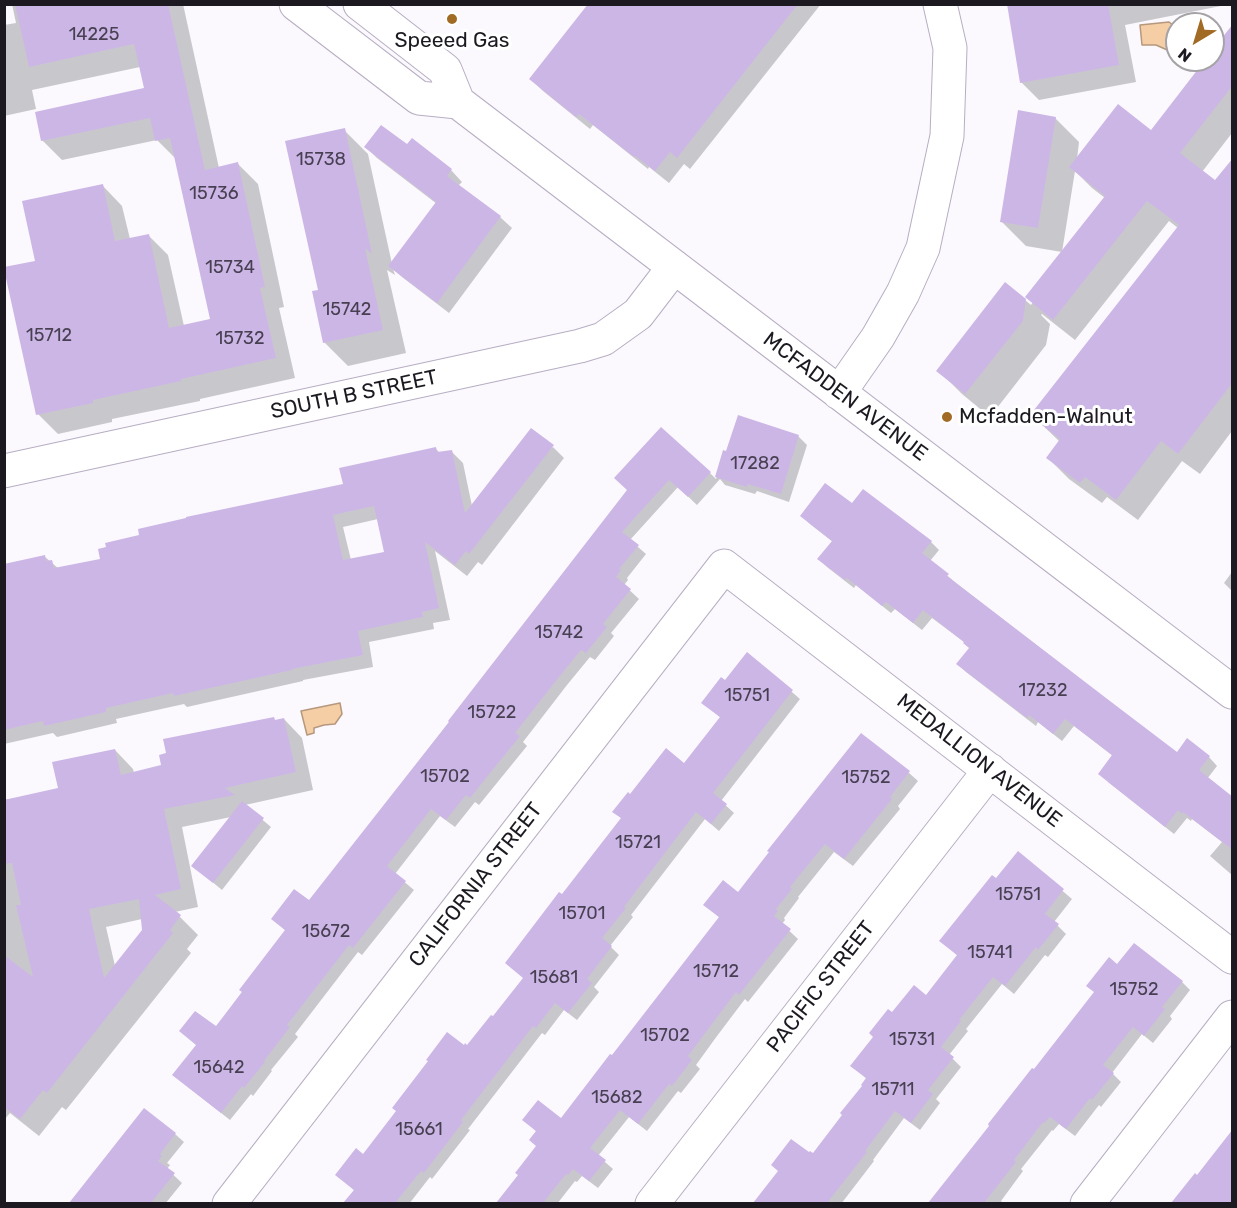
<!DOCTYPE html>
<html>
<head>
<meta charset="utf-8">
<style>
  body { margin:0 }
  #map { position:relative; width:1237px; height:1208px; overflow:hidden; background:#fbf9fe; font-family:Rubik,sans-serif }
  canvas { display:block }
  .frame { position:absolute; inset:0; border:6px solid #1d1921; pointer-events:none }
  .north { position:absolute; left:1165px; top:12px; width:60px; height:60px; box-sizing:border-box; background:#fff; border:2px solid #a5a3a6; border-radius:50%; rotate:218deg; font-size:16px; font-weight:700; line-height:24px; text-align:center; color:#1d1921 }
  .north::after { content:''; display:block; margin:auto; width:21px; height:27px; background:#a16a25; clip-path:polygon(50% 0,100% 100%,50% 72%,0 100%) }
</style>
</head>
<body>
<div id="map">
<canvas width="1237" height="1208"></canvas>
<div class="frame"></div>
<div class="north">N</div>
</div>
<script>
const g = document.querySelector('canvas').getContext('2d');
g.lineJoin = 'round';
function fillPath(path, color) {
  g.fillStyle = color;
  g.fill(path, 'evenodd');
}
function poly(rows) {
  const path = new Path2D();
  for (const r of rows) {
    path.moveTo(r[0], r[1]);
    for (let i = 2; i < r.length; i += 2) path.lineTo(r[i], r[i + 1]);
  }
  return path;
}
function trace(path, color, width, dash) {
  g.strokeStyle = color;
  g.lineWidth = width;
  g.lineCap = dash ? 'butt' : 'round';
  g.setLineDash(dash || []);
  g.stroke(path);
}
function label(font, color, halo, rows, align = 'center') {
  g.font = font + ' Rubik,sans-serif';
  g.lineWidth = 6;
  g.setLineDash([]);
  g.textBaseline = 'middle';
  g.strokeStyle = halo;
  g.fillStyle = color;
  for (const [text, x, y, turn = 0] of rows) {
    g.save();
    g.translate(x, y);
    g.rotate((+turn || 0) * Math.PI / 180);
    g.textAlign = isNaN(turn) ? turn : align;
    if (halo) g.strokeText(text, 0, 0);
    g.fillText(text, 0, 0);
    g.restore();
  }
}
const water = poly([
  [1169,22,1177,28,1177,49,1174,53,1156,45,1142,45,1140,25,1169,22],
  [340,703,342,714,335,724,324,725,314,728,314,733,307,735,301,711,340,703]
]);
const shadow = poly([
  [12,4,183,4,219,168,238,164,258,184,284,307,279,308,295,378,200,399,200,401,112,419,112,422,58,434,38,414,36,262,103,186,122,206,130,239,148,235,168,255,184,326,212,320,177,160,157,140,62,160,42,140,145,89,140,67,32,90,36,109,4,116,4,25,16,23],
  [590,4,821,4,690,169,684,164,669,183,649,167,648,169,593,125,590,129,543,91,531,79],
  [1008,4,1231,4,1125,25,1136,82,1039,100,1021,82],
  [1232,26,1232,133,1202,172,1215,182,1232,160,1232,431,1200,474,1182,461,1138,520,1107,497,1102,503,1069,479,1048,458,1060,442,1034,417,1178,228,1169,221,1075,340,1042,314,1041,315,1050,324,1046,345,990,417,962,394,938,370,1006,284,1031,305,1105,198,1092,188,1075,171,1062,252,1026,246,1002,222,1055,118,1079,142,1077,159,1151,132,1206,60,1213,60,1213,52],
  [344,130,368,154,392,264,437,204,377,158,366,147,407,147,451,170,462,182,458,186,500,217,512,228,449,313,402,277,393,269,395,275,387,270,406,353,348,366,324,342,319,291],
  [739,417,799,437,807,445,789,502,757,491,755,494,725,485,720,479,697,505,678,487,630,540,646,554,627,578,628,580,624,585,639,599,611,633,614,636,595,660,590,657,567,685,523,742,527,746,479,805,475,802,455,827,440,816,395,874,414,890,362,955,358,952,295,1034,298,1037,271,1070,272,1071,253,1096,251,1094,230,1120,183,1083,216,1028,286,931,273,919,309,902,629,491,616,478,710,473,716,479,724,452,727,453],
  [553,447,564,458,482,565,478,562,467,576,435,551,450,620,433,623,434,629,369,642,373,667,303,680,303,681,187,707,184,704,116,719,117,723,57,737,53,733,4,744,4,566,44,556,59,569,102,560,345,485,435,448,440,453,451,451,463,463,472,506],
  [378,519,385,553,351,560,343,527],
  [852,505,931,542,939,550,930,561,956,583,1177,754,1188,741,1209,757,1217,766,1207,779,1232,798,1232,875,1210,856,1222,842,1192,819,1191,821,1187,818,1174,834,1108,782,1113,756,1074,726,1062,741,1038,722,1036,726,966,672,958,664,970,648,964,642,932,618,922,630,895,609,891,613,856,585,854,588,827,567,819,559,833,542,810,524,802,516],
  [1232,572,1232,591,1224,583],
  [748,654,800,699,721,801,734,813,719,831,705,819,631,915,633,917,610,946,619,955,594,987,599,992,577,1020,564,1010,545,1035,542,1033,468,1129,470,1130,432,1179,430,1177,409,1204,345,1204,355,1191,337,1175,363,1156,468,1047,493,1018,524,979,562,896,622,819,614,811,630,796,685,765,721,718,703,703,725,682],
  [284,719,302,738,313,790,245,805,271,827,222,890,193,866,231,817,182,827,198,907,175,912,198,935,187,949,191,953,66,1110,62,1107,39,1136,10,1113,4,1120,4,800,59,790,115,750,133,769,134,773,163,767],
  [142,919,143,930,115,966,106,927],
  [861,735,909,773,918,781,898,806,900,809,853,866,834,852,798,897,799,898,784,918,785,920,782,924,798,939,748,1002,745,999,717,1036,696,1065,700,1069,681,1093,678,1091,647,1131,629,1117,598,1156,613,1169,598,1188,582,1176,577,1182,575,1181,557,1204,498,1204,520,1176,537,1147,537,1132,524,1120,561,1120,613,1057,720,918,705,905,738,894],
  [1018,853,1072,899,1054,922,1066,934,1048,957,1045,955,1014,994,1002,984,966,1029,968,1031,949,1055,961,1067,936,1099,940,1103,920,1130,904,1118,873,1160,874,1161,841,1204,754,1204,779,1172,813,1155,864,1086,867,1079,852,1066,892,1015,927,997,958,956,941,941,997,880],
  [1118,966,1182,982,1190,990,1170,1016,1172,1019,1153,1043,1142,1034,1112,1073,1121,1082,1101,1107,1099,1105,1075,1136,1059,1124,1053,1131,1052,1130,1021,1169,1023,1171,1001,1201,1004,1204,930,1204],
  [144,1110,175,1134,184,1142,167,1163,170,1165,167,1169,182,1183,165,1204,70,1204],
  [1232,1141,1232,1204,1180,1204,1198,1177]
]);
const building = poly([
  [15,4,168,4,205,170,238,162,265,287,260,288,276,358,181,379,181,381,93,400,93,403,36,415,4,269,4,267,35,261,22,201,103,184,115,241,149,234,169,328,210,319,170,138,155,141,150,118,41,141,35,112,144,88,134,44,29,67],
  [588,4,798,4,677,158,670,152,655,171,635,156,634,157,579,114,576,117,529,79],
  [1007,4,1108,4,1119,65,1020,83],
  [1233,24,1233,85,1180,153,1215,180,1233,158,1233,382,1178,454,1161,441,1116,500,1085,477,1080,483,1046,458,1060,439,1032,417,1036,411,1034,410,1179,225,1147,201,1053,320,1025,297,1105,196,1069,167,1118,104,1151,130,1205,60,1213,60,1213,49],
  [1018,110,1056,117,1038,228,1000,222],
  [381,125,407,144,412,138,452,169,447,176,501,216,437,303,388,266,436,202,364,147],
  [345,128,372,254,365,248,383,330,323,343,312,291,318,290,285,141],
  [1005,282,1026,299,1023,321,965,394,936,371],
  [738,415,799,435,781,494,748,484,747,487,715,477,723,450,726,451],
  [661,427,711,472,688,497,669,480,622,532,639,545,619,569,621,570,616,577,631,589,603,624,607,627,586,653,581,650,559,677,515,733,520,736,470,798,466,795,446,820,431,809,387,866,406,881,353,948,349,945,287,1025,290,1027,264,1061,265,1062,244,1088,242,1086,221,1113,172,1075,196,1045,179,1031,195,1011,216,1026,242,992,239,990,285,930,271,919,294,889,309,900,449,722,448,721,627,490,614,478],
  [531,428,554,445,469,554,466,551,455,565,425,542,439,608,422,612,423,617,358,631,363,655,292,669,292,670,174,696,173,693,106,708,106,712,44,726,43,721,4,730,4,564,45,555,46,561,52,560,54,568,100,559,98,549,106,547,105,543,139,535,138,529,186,518,186,517,343,484,339,468,436,447,437,452,452,450,465,513],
  [374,506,384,552,343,560,333,515],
  [825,483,852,503,863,489,932,541,922,553,949,574,947,576,1106,698,1177,752,1187,738,1210,756,1199,770,1233,797,1233,850,1183,812,1182,814,1178,810,1165,827,1098,774,1112,755,1065,719,1053,734,1029,715,1027,718,956,664,969,648,963,643,964,642,923,610,913,623,886,602,882,606,847,578,845,580,817,559,832,541,800,516],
  [747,652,793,690,713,793,727,804,711,824,696,812,624,907,626,908,602,938,612,946,587,979,592,983,568,1013,555,1003,536,1028,533,1026,461,1120,463,1122,424,1173,421,1171,395,1203,343,1203,354,1190,335,1175,356,1148,363,1154,396,1111,392,1108,428,1061,426,1060,447,1032,464,1045,465,1043,467,1045,491,1015,493,1016,523,978,505,963,559,892,562,894,621,818,612,812,628,792,630,794,666,748,684,763,720,717,701,703,721,677,725,680],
  [274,717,275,720,284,718,296,772,225,788,235,795,164,809,181,889,155,895,181,915,170,930,173,933,47,1093,43,1090,20,1119,4,1107,4,955,33,977,16,905,21,905,12,863,4,864,4,800,58,788,52,762,115,749,121,775,161,765,159,755,166,753,163,739],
  [139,899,142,930,104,978,89,909],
  [861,733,910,771,890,797,892,799,844,859,825,844,790,887,792,889,776,909,778,911,774,916,791,929,739,995,736,992,688,1056,692,1060,672,1086,669,1084,638,1124,620,1110,590,1148,606,1160,589,1181,573,1169,568,1175,566,1174,543,1203,496,1203,518,1175,515,1173,536,1146,529,1140,536,1131,522,1120,538,1100,561,1118,610,1054,612,1055,719,917,703,905,723,880,738,892,769,852,767,851],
  [242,801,264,818,213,883,191,866],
  [1018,851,1064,889,1045,914,1059,924,1038,950,1036,947,1005,986,993,977,959,1020,961,1021,941,1047,954,1057,928,1090,933,1094,911,1123,895,1111,865,1151,867,1152,827,1203,753,1203,778,1171,771,1165,791,1139,809,1152,810,1151,813,1153,842,1115,840,1113,862,1086,861,1085,866,1078,850,1066,873,1037,869,1033,888,1009,892,1012,914,985,926,995,957,955,939,941,992,875,996,878],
  [1134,943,1183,981,1162,1007,1165,1009,1144,1036,1133,1027,1103,1065,1114,1073,1092,1100,1090,1098,1066,1129,1050,1117,1044,1123,1043,1122,1014,1160,1016,1162,984,1203,928,1203,989,1126,988,1124,1032,1068,1034,1069,1094,992,1086,986,1109,957,1117,964],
  [144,1108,176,1133,160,1154,162,1156,158,1161,175,1173,151,1203,69,1203],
  [1233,1129,1233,1203,1171,1203,1195,1173,1197,1175]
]);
const minor = poly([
  [4,471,580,346,603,339,638,314,674,267],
  [229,1204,724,566,1232,957],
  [652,1204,990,770],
  [1087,1204,1232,1017]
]);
const major = poly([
  [296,4,419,98,458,102],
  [360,4,445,70,458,102,1232,692],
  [839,393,878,337,903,293,923,248,947,136,950,48,940,4]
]);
const markers = [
  [452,19,6,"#a16a25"],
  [947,417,6,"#a16a25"]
];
const numberNames = [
  ["14225",94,35],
  ["15738",321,160],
  ["15736",214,194],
  ["15734",230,268],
  ["15742",347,310],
  ["15712",49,336],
  ["15732",240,339],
  ["17282",755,464],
  ["15742",559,633],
  ["17232",1043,691],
  ["15751",747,696],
  ["15722",492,713],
  ["15702",445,777],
  ["15752",866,778],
  ["15721",638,843],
  ["15751",1018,895],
  ["15701",582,914],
  ["15672",326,932],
  ["15741",990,953],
  ["15712",716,972],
  ["15681",554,978],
  ["15752",1134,990],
  ["15702",665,1036],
  ["15731",912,1040],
  ["15642",219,1068],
  ["15711",893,1090],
  ["15682",617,1098],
  ["15661",419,1130]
];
const poiNames = [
  ["Speeed Gas",452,41],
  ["Mcfadden-Walnut",959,417,"left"]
];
const streetNames = [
  ["SOUTH B STREET",354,395,-12],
  ["MCFADDEN AVENUE",845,397,37],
  ["MEDALLION AVENUE",979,761,38],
  ["CALIFORNIA STREET",476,885,-52],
  ["PACIFIC STREET",821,987,-52]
];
fillPath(water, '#f6cea5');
trace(water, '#b5987d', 1.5);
fillPath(shadow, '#0003');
fillPath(building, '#cbb6e6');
trace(minor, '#b7aec3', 35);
trace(major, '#b7aec3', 35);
trace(minor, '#fff', 33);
trace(major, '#fff', 33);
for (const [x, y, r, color] of markers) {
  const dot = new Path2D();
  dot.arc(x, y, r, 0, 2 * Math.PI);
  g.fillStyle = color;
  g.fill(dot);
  trace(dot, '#fff', 2);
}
label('18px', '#484052', null, numberNames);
label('21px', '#1d1921', '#fff', poiNames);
label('21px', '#1d1921', '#fff', streetNames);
</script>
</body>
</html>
